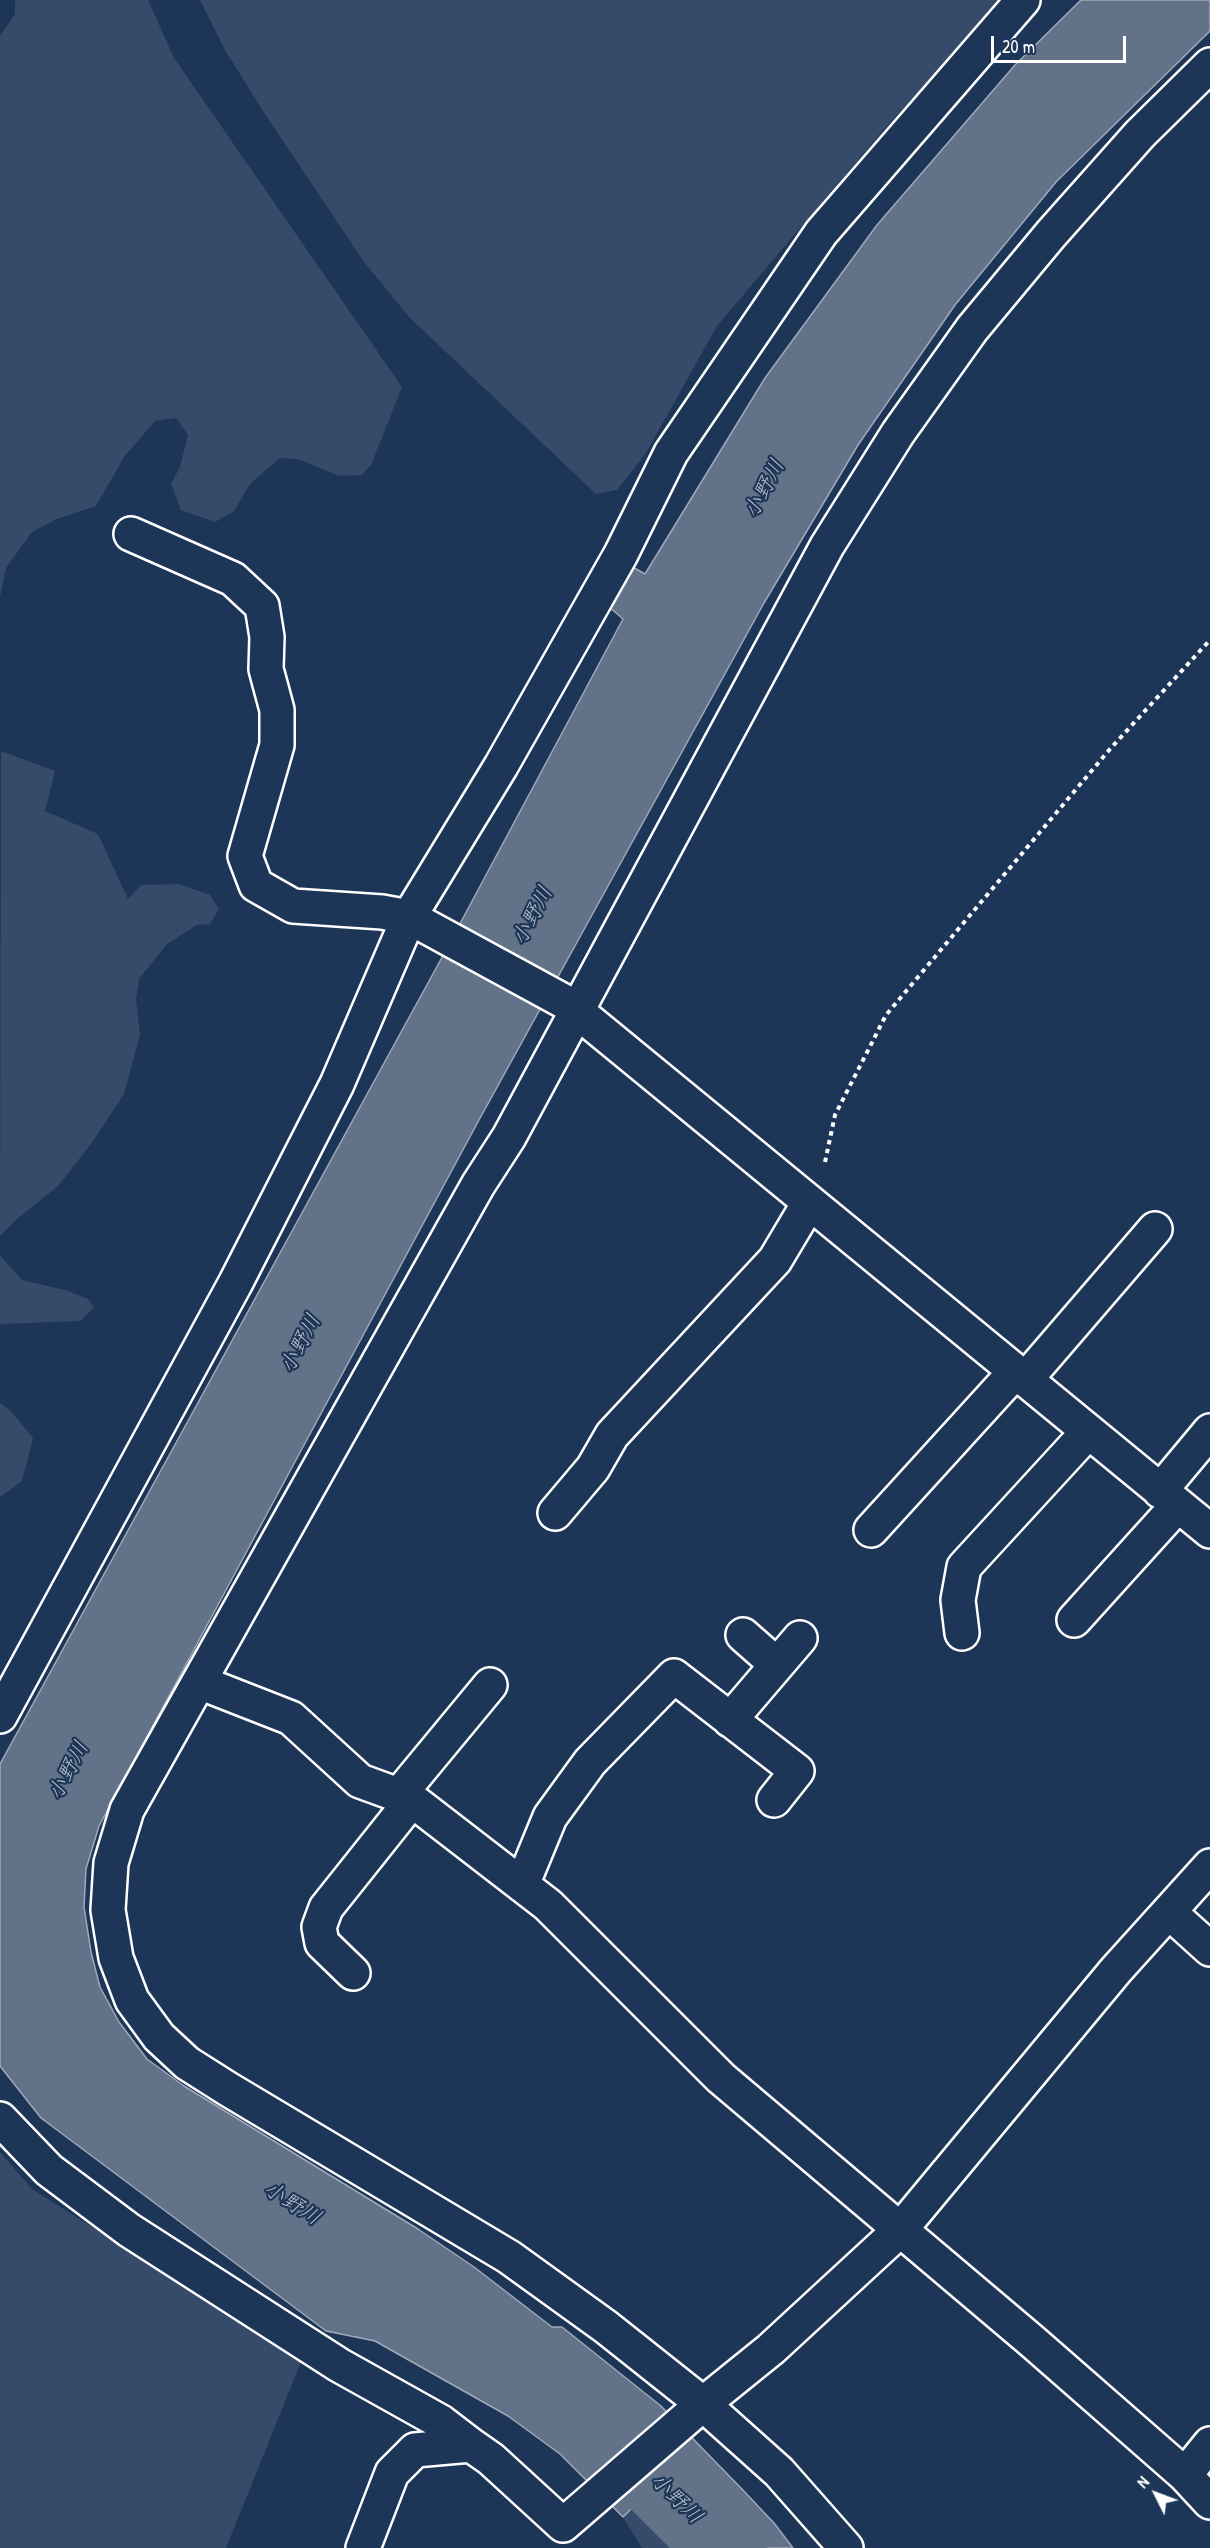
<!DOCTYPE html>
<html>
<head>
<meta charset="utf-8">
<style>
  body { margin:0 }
  #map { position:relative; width:1210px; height:2548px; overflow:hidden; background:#1d3557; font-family:"Patrick Hand",sans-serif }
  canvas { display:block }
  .north { position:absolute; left:1126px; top:2464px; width:60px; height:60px; -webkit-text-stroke:4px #1d3557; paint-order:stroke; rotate:312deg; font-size:16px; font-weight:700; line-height:24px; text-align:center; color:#fff }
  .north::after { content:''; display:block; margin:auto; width:21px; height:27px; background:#fff; clip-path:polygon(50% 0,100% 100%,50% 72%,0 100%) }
  .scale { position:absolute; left:991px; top:36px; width:135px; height:27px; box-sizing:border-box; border:3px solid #fff; border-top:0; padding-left:8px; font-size:18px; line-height:21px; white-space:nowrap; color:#fff; -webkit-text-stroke:4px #1d3557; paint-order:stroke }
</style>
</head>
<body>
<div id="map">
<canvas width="1210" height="2548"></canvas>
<div class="north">N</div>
<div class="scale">20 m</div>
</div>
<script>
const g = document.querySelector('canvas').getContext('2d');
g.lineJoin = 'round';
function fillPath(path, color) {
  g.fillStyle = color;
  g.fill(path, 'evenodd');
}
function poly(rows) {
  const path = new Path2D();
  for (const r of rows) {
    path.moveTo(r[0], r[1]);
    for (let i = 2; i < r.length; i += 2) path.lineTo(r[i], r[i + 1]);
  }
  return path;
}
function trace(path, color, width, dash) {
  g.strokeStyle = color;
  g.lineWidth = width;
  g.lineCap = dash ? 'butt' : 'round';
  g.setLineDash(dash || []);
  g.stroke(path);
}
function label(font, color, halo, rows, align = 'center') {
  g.font = font + ' "Patrick Hand","Klee One",sans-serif';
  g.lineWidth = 4.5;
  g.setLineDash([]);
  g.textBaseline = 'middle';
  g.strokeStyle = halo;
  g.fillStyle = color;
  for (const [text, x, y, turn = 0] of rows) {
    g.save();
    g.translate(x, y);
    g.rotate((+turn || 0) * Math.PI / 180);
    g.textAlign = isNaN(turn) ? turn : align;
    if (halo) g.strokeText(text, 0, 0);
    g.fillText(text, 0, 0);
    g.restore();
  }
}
const green = poly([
  [15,0,148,0,174,58,402,387,371,465,362,475,339,476,298,459,280,458,250,484,234,511,215,522,181,510,171,484,180,467,188,435,176,418,155,421,124,457,96,506,57,519,32,532,6,568,0,597,0,36,15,14],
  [200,0,1003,0,886,127,717,326,646,453,617,490,596,494,410,318,364,262,263,111,225,50],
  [1,751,55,771,45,811,98,834,128,899,141,885,179,884,210,895,219,909,210,924,197,925,167,944,139,979,136,999,140,1035,124,1094,91,1144,58,1186,17,1219,0,1236],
  [0,1255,22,1280,65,1290,88,1299,94,1307,81,1321,0,1324],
  [0,1403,10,1410,33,1438,22,1481,0,1497],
  [0,2152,32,2189,140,2257,305,2352,226,2548,0,2548],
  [660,2481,727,2548,642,2548,623,2517]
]);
const water = poly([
  [1081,0,1210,0,1210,31,1056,182,955,305,858,445,764,603,479,1120,99,1826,86,1869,84,1907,91,1952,100,1987,119,2022,147,2059,184,2086,418,2229,474,2267,552,2327,562,2327,661,2406,739,2486,774,2523,793,2548,727,2548,660,2481,623,2517,560,2454,508,2416,375,2341,326,2331,41,2118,0,2066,0,1764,440,961,623,619,608,606,631,566,645,574,765,378,877,225,1015,65,1081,0]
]);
const river = poly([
  [579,2405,660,2481,727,2548]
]);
const path = poly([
  [825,1162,835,1115,886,1015,1110,749,1210,640]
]);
const street = poly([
  [131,534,233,579,262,606,267,637,266,669,277,710,277,745,245,856,256,885,293,906,382,912,409,917,567,1003,1210,1531],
  [1025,1380,1155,1229],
  [1160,1491,1210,1431],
  [555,1513,593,1468,612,1435,775,1260,809,1203],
  [871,1530,1015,1372],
  [1074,1620,1178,1505],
  [962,1633,958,1600,964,1567,1088,1432],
  [743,1635,777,1665],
  [199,1682,291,1718,360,1781,412,1800,548,1905,721,2078,1033,2342,1185,2475,1210,2502],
  [0,1716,236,1282,337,1084,409,917,501,766,621,554,671,453,821,233,1023,0],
  [730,1720,800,1638],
  [399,1795,490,1685],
  [522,1885,550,1817,590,1762,674,1676,797,1771,774,1800],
  [1169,1912,1210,1949],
  [353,1973,322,1943,319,1927,326,1908,412,1800],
  [0,2119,49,2170,129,2230,339,2365,441,2422,471,2445],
  [1185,2475,1210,2444],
  [363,2548,392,2473,415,2450,471,2445,491,2459,563,2525,703,2404,771,2349,900,2230,1116,1970,1210,1866],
  [846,2548,779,2472,703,2404,606,2327,509,2257,228,2089,187,2063,159,2037,132,2000,116,1958,108,1910,111,1863,127,1810,478,1185,509,1137,827,546,898,433,972,329,1051,234,1140,134,1210,65]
]);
const waterNames = [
  ["小野川",765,489,-62],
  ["小野川",533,916,-62],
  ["小野川",301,1344,-62],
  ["小野川",69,1771,-62],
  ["小野川",292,2204,32],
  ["小野川",676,2499,44]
];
fillPath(green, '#364b69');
fillPath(water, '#617289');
trace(water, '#a0aab8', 1.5);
trace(river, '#617289', 81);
trace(street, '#fff', 38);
trace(path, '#fff', 4, [4.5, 4.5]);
trace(street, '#1d3557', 33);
label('italic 21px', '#b8c0ca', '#1d3557', waterNames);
</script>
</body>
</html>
